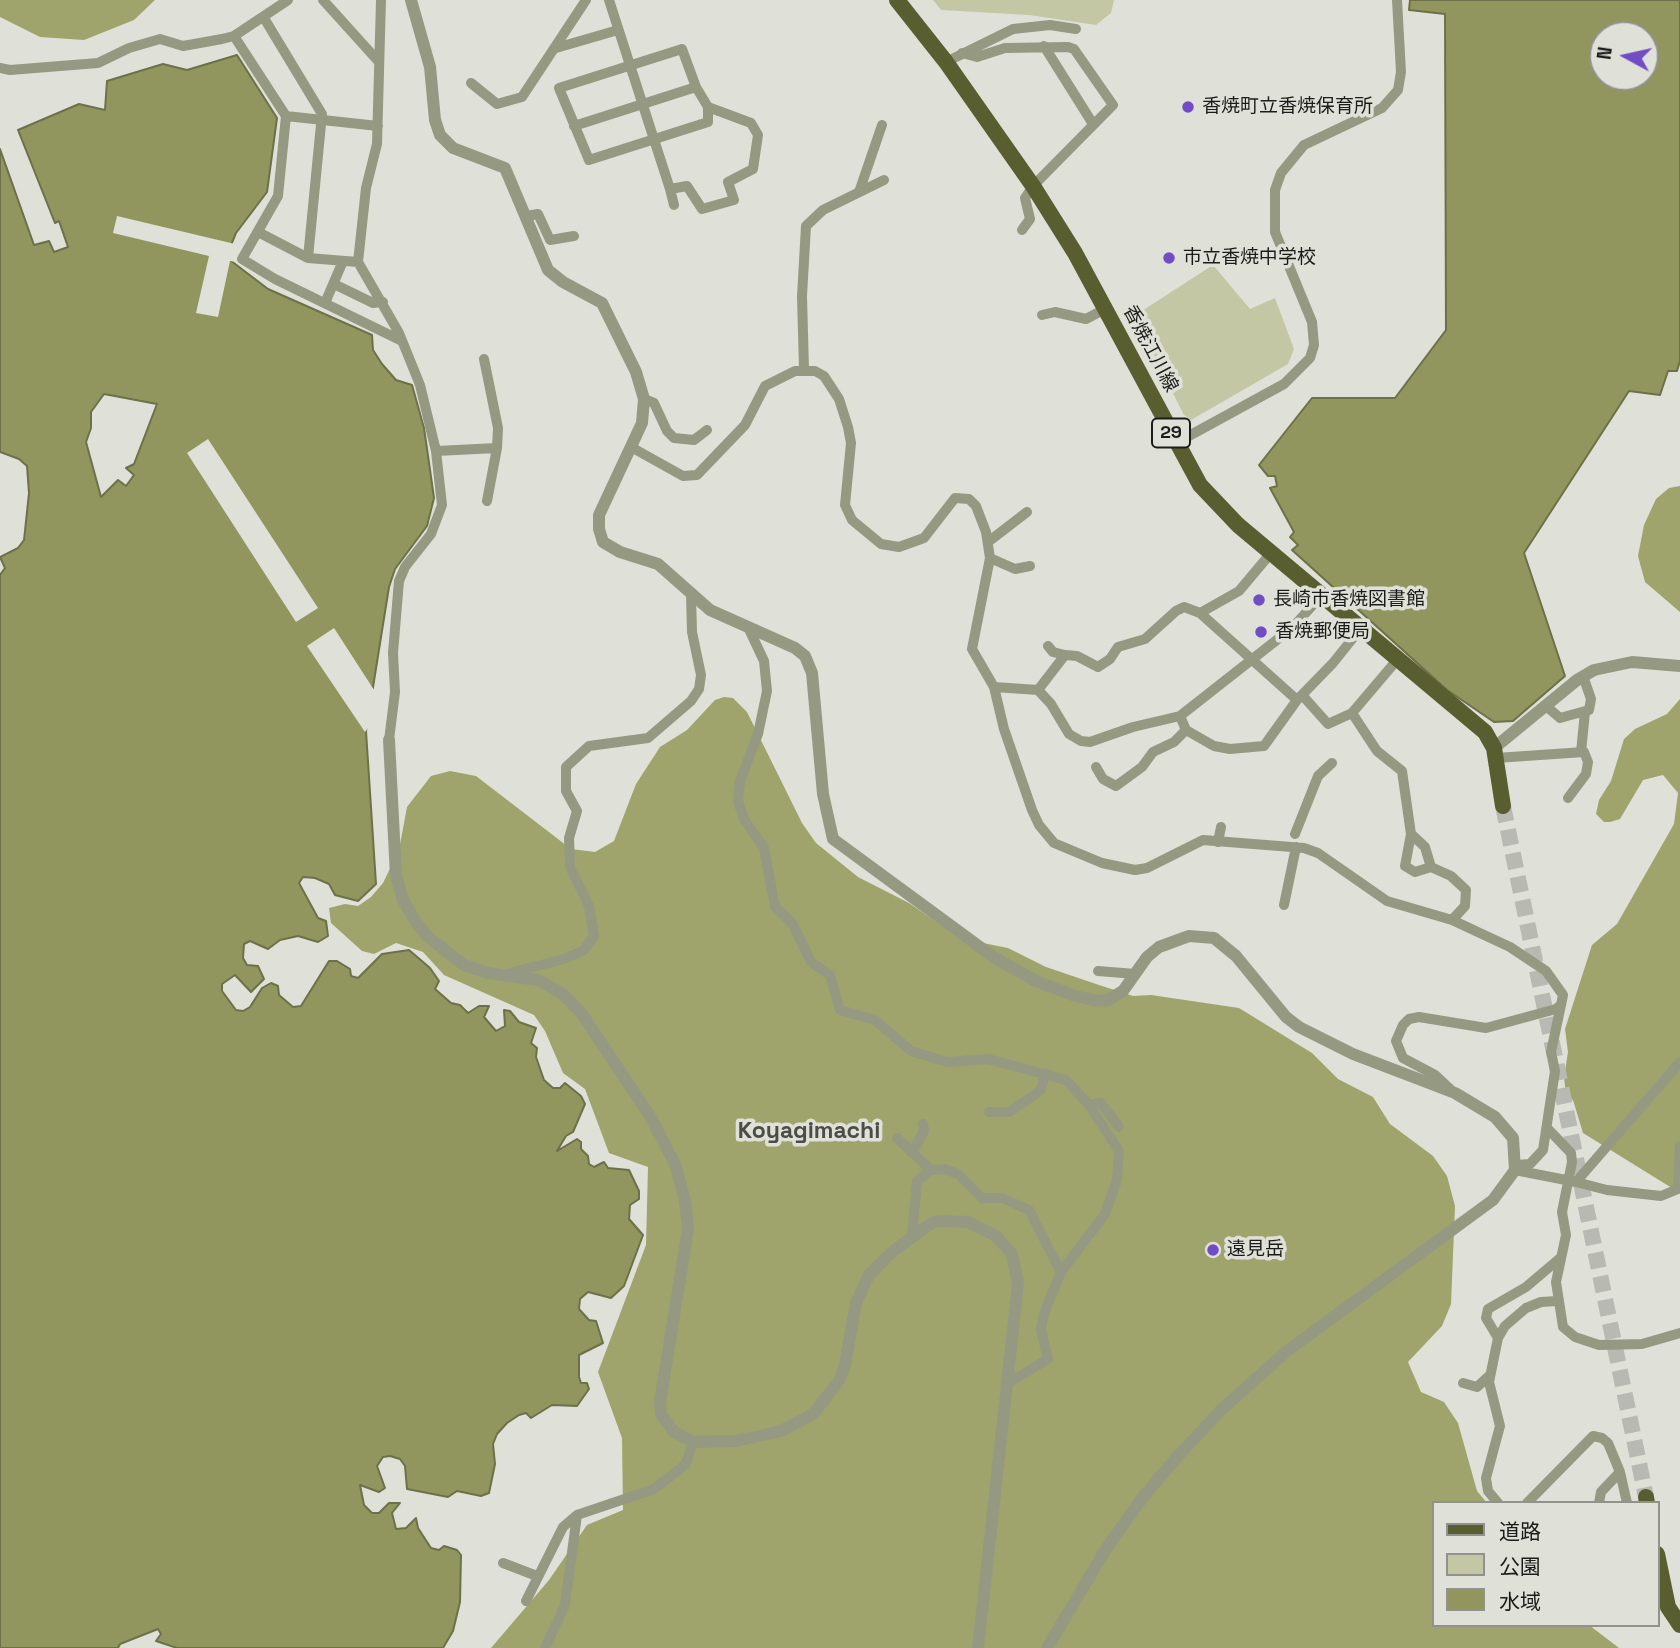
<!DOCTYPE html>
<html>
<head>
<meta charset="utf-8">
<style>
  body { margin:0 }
  #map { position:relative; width:1680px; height:1648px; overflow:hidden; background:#dfe1d8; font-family:"Space Grotesk","Noto Sans JP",sans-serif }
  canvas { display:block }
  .legend { position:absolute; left:1432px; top:1501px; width:228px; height:126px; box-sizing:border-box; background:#dfe1d8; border:2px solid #91928c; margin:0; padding:9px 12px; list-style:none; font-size:21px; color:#1b1b19 }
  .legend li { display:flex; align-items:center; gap:14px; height:35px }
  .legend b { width:35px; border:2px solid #91928c }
  .north { position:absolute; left:1589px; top:21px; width:70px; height:70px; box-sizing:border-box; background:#dfe1d8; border:2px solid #91928c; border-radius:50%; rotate:278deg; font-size:19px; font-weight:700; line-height:28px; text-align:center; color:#1b1b19 }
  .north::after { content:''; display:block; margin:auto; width:24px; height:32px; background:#714cc5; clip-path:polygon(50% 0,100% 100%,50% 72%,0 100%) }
</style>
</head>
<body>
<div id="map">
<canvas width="1680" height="1648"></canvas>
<ul class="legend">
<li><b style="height:9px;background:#595e31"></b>道路</li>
<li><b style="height:19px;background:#c3c7a4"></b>公園</li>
<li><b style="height:19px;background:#90965e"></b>水域</li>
</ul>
<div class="north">N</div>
</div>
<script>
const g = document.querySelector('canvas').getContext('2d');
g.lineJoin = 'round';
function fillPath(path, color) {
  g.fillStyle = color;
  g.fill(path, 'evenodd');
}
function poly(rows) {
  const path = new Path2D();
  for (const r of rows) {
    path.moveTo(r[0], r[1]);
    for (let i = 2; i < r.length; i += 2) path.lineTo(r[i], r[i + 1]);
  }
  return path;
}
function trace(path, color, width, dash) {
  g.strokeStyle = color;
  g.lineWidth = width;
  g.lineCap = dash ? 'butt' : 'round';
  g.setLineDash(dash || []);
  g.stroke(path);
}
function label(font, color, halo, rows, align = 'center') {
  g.font = font + ' "Space Grotesk","Noto Sans JP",sans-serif';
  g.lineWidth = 7;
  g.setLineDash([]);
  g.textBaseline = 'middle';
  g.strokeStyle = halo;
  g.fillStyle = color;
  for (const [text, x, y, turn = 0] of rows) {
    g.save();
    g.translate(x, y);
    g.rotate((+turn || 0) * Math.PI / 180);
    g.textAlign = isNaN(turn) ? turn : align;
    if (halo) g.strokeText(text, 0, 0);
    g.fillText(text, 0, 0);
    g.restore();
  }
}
const green = poly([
  [933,0,1114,0,1111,13,1096,25,1029,15,941,10],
  [1213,265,1250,309,1275,298,1294,349,1288,364,1191,420,1184,415,1134,316]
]);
const forest = poly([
  [0,0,155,0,134,20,84,40,40,37,0,17],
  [1680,486,1680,612,1645,582,1638,556,1644,525,1656,499,1669,488],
  [724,697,733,698,747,712,802,823,816,843,858,877,909,903,948,930,978,942,1008,948,1046,967,1099,985,1133,996,1151,995,1239,1008,1312,1053,1338,1079,1373,1097,1390,1124,1433,1156,1447,1176,1455,1206,1451,1304,1442,1326,1408,1362,1421,1392,1444,1402,1458,1423,1477,1491,1487,1503,1433,1503,1433,1625,1589,1625,1619,1648,491,1648,549,1580,587,1525,623,1510,622,1438,598,1372,646,1245,648,1167,609,1153,585,1089,563,1073,545,1031,534,1015,444,975,423,952,396,943,374,954,362,951,331,923,329,908,345,904,358,906,371,897,383,883,399,850,407,807,431,776,450,771,476,776,571,849,595,852,614,841,636,784,660,747,687,730,715,700],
  [1680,699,1680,1193,1583,1133,1573,1100,1566,1095,1564,1077,1568,1052,1565,1029,1592,945,1617,924,1674,824,1678,793,1663,775,1643,780,1620,819,1610,822,1604,822,1596,814,1599,800,1611,781,1624,739,1635,729,1667,714]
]);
const water = poly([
  [1410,0,1680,0,1680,361,1677,371,1668,371,1660,395,1629,391,1524,553,1565,676,1513,721,1494,722,1447,690,1292,550,1298,545,1290,537,1294,532,1270,488,1277,486,1275,476,1268,476,1259,465,1312,398,1395,398,1446,330,1445,14,1409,10,1410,0],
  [1603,35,1645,35,1645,77,1603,77,1603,35],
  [237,55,277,118,267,192,236,233,226,257,268,289,372,335,373,350,382,364,396,380,412,385,424,428,434,498,427,526,395,569,389,587,366,731,376,884,358,901,335,895,329,884,315,878,303,877,299,883,318,918,326,921,328,936,318,942,298,936,280,940,268,949,250,941,244,944,243,958,247,965,258,966,264,979,251,992,235,975,222,984,222,991,236,1010,243,1011,250,1007,262,988,271,983,278,986,279,995,293,1007,301,1006,329,961,337,961,350,969,351,976,358,978,382,954,409,950,430,968,439,981,435,989,451,1003,460,1005,468,1013,479,1006,489,1006,484,1017,496,1031,505,1026,504,1010,510,1011,519,1022,536,1028,531,1043,537,1048,536,1057,544,1080,553,1088,560,1088,565,1083,581,1096,585,1104,573,1132,566,1136,557,1151,577,1139,581,1142,581,1149,588,1156,589,1164,594,1167,604,1162,608,1168,629,1170,639,1191,639,1199,630,1205,629,1219,643,1235,624,1286,611,1298,588,1292,580,1299,579,1309,589,1320,596,1321,603,1343,579,1355,579,1377,581,1383,587,1383,589,1389,577,1406,552,1405,531,1418,526,1413,519,1415,507,1423,497,1434,493,1444,495,1464,489,1493,481,1496,457,1491,448,1497,407,1489,405,1466,400,1459,390,1456,383,1457,377,1466,385,1488,379,1492,360,1485,364,1505,372,1513,379,1513,389,1503,400,1503,392,1513,396,1529,406,1528,416,1518,418,1528,431,1548,439,1550,444,1546,457,1550,461,1555,460,1602,453,1631,443,1648,177,1648,156,1641,161,1634,158,1629,120,1644,118,1648,0,1648,0,575,5,568,0,557,18,548,24,540,29,493,27,466,19,459,0,452,0,149,34,245,49,241,54,252,68,247,59,221,55,223,18,130,79,104,105,110,107,81,163,64,187,70,237,55],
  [104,394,157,404,134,464,126,468,134,475,126,486,118,480,101,497,86,442,91,428,91,412,104,394]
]);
const pier = poly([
  [117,216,235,244,230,256,236,262,230,261,218,317,196,313,209,256,113,233],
  [208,439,318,608,296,622,187,453],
  [334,628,376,693,371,724,365,732,307,646]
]);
const primaryTunnel = poly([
  [1503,806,1646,1497]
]);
const minor = poly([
  [323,0,379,62],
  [381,0,377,144,366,188,358,262,399,333,420,385,436,451,442,505,431,534,405,567,399,581,393,653,395,692,389,740],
  [609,0,670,189,687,186,702,209,734,200,728,182,753,169,758,135,751,123,708,107],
  [264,18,322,114,308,258],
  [234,36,286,116,278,196,242,259,275,279,402,341],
  [1044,46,1093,124],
  [556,48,618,30],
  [682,49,696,87,708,107,708,122,589,160,559,88,682,49],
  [962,53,977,57,1005,48,1068,47,1074,49,1113,105,1033,186,1025,198,1030,219,1022,230],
  [946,62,1013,29,1050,25,1076,29],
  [0,68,10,70,98,63,129,48,160,39,183,46,222,39,234,36,288,0],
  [471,83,497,104,522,97,586,0],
  [286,116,378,126],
  [574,126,696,87],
  [670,189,674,205],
  [859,192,882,125],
  [526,216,538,214,550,240,574,236],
  [258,232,308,258,358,262],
  [334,284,373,303,383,302],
  [325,303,343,261],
  [1042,315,1055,312,1086,319,1105,309],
  [804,369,802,296,806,226,823,210,884,180],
  [644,399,654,403,667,431,674,438,694,440,707,430],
  [1176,443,1284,384,1310,358,1314,345,1312,322,1275,232,1275,190,1281,173,1304,145,1382,108,1398,90,1401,72,1397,0],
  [631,447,683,476,697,475,745,425,765,386,795,371,815,371,824,376,839,399,848,427,851,443,845,505,852,520,881,544,899,547,924,538,955,498,969,499,976,506,986,532,990,558,972,649,994,687,1004,729,1032,810,1039,825,1054,843,1102,863,1135,870,1147,868,1203,840,1304,848,1318,853,1387,901,1452,920,1510,947,1546,971,1563,995,1561,1005,1556,1009,1486,1028,1419,1017,1409,1019,1403,1025,1396,1041,1403,1058,1435,1075,1450,1089],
  [436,451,497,448,498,428,484,359],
  [487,501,497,448],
  [988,542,1027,512],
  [1271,553,1239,591,1200,613,1297,700],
  [990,558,1015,569,1030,566],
  [748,627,764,661,767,691,758,734,740,781,738,801,744,819,764,848,775,907,792,923,811,962,830,975,840,1010,875,1020,911,1051,947,1062,988,1059,1066,1080,1089,1105,1119,1151,1117,1180,1105,1214,1061,1272,1044,1313,1041,1330,1048,1359,1008,1383],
  [1048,646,1053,652,1065,655],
  [1397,660,1352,713,1377,751,1402,771,1411,834,1425,847,1431,867,1451,876,1466,890,1465,906,1452,920],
  [994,687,1038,690,1051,704,1069,734,1081,741,1090,742,1133,727,1180,716,1292,628,1322,595],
  [1038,690,1065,655,1077,656,1098,667,1110,659,1118,647,1145,639,1176,611,1184,607,1200,613],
  [1303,696,1328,724,1352,713],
  [1546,706,1560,718,1589,710,1591,699,1583,676],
  [1180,716,1186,730,1214,746,1230,749,1264,746,1297,700,1333,663,1361,628],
  [1581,752,1585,712],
  [1496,758,1584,752,1588,762,1586,774,1568,798],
  [1096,767,1103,779,1116,786,1142,767,1153,752,1174,742,1186,730],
  [1295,834,1318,776,1332,763],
  [1411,834,1405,866,1415,872,1431,867],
  [1218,842,1221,827],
  [1284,905,1296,847],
  [1098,971,1135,974],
  [506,974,564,959,583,951,594,936,589,906,570,867,569,838,577,811,566,791,566,767,589,746,648,738,691,701,699,689,701,675,692,632,691,594],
  [1089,1105,1101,1103,1119,1127],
  [989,1112,1009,1112,1034,1095,1041,1089,1046,1073],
  [1548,1129,1571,1153,1572,1162,1562,1212,1566,1235,1556,1282,1563,1327,1575,1337,1599,1345,1642,1344,1680,1333],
  [897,1138,931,1170],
  [912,1153,924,1131,923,1124],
  [1516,1165,1530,1164,1543,1150,1555,1071,1551,1052,1561,1005],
  [1515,1170,1576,1182,1680,1062],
  [1576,1182,1607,1190,1661,1196,1680,1188],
  [1678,1187,1680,1146],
  [912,1236,917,1181,931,1170,944,1169,958,1174,982,1198,1002,1198,1029,1210,1061,1272],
  [1498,1338,1486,1318,1488,1309,1526,1287,1559,1259],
  [1463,1383,1477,1387,1489,1376],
  [1498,1503,1488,1491,1486,1478,1500,1426,1489,1382,1498,1338,1505,1326,1526,1308,1541,1302,1557,1301],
  [1527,1503,1593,1436,1602,1438,1608,1443,1620,1472,1627,1503],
  [1599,1503,1601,1492,1620,1472],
  [503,1563,537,1576],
  [526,1601,563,1527,577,1515],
  [545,1648,565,1605,577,1515,654,1489,686,1464,693,1442]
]);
const tertiary = poly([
  [411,0,430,67,435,120,440,135,453,148,505,168,548,270,563,282,602,303,636,372,644,399,642,423,599,515,599,529,603,542,620,552,658,564,710,610,795,648,805,656,812,673,823,794,833,839,995,958,1036,981,1075,996,1098,1001,1108,1000,1123,991,1147,957,1159,947,1189,936,1214,938,1236,956,1286,1017,1299,1027,1353,1054,1455,1093,1495,1117,1513,1138,1515,1170,1493,1200,1287,1351,1222,1409,1177,1457,1143,1497,1106,1549,1047,1648],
  [389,740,396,876,403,900,416,922,428,937,464,965,488,973,538,980,563,994,582,1014,650,1116,676,1166,685,1201,688,1229,660,1402,661,1414,674,1432,693,1442,736,1441,781,1431,813,1414,839,1381,845,1365,856,1303,869,1275,891,1253,927,1226,937,1221,968,1222,996,1236,1012,1254,1018,1284,978,1648],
  [1494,748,1577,680,1594,670,1632,662,1680,666]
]);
const primary = poly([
  [897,0,946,62,1033,186,1075,253,1200,485,1238,525,1485,732,1494,748,1503,806],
  [1646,1497,1647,1503],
  [1657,1554,1668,1607,1680,1625]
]);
const markers = [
  [1188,107,7,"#714cc5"],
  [1169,258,7,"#714cc5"],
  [1259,600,7,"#714cc5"],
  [1261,632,7,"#714cc5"],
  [1213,1250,7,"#714cc5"]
];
const shields = [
  [1171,433,38]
];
const shieldNames = [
  ["29",1171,433]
];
const poiNames = [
  ["香焼町立香焼保育所",1202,107],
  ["市立香焼中学校",1183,258],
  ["長崎市香焼図書館",1273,600],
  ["香焼郵便局",1275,632],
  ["遠見岳",1227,1250]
];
const streetNames = [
  ["香焼江川線",1150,349,62]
];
const quarterNames = [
  ["Koyagimachi",809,1132]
];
fillPath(green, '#c3c7a4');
fillPath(forest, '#9ea46c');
fillPath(water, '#90965e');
trace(water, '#6d7149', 2);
fillPath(pier, '#dfe1d8');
trace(primaryTunnel, '#b8b9b2', 16, [16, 8]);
trace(minor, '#969981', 10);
trace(tertiary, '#969981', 12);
trace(primary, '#595e31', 16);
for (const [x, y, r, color] of markers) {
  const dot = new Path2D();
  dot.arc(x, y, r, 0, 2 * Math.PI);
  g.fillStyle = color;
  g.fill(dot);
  trace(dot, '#dfe1d8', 2.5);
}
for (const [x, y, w] of shields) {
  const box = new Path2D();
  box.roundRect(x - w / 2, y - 14.5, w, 29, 5);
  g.fillStyle = '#dfe1d8';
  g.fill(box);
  trace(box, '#1b1b19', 2);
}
label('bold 18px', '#1b1b19', null, shieldNames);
label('19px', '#1b1b19', '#dfe1d8', poiNames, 'left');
label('19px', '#1b1b19', '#dfe1d8', streetNames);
label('bold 23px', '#4c4d46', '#dfe1d8', quarterNames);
</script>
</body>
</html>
